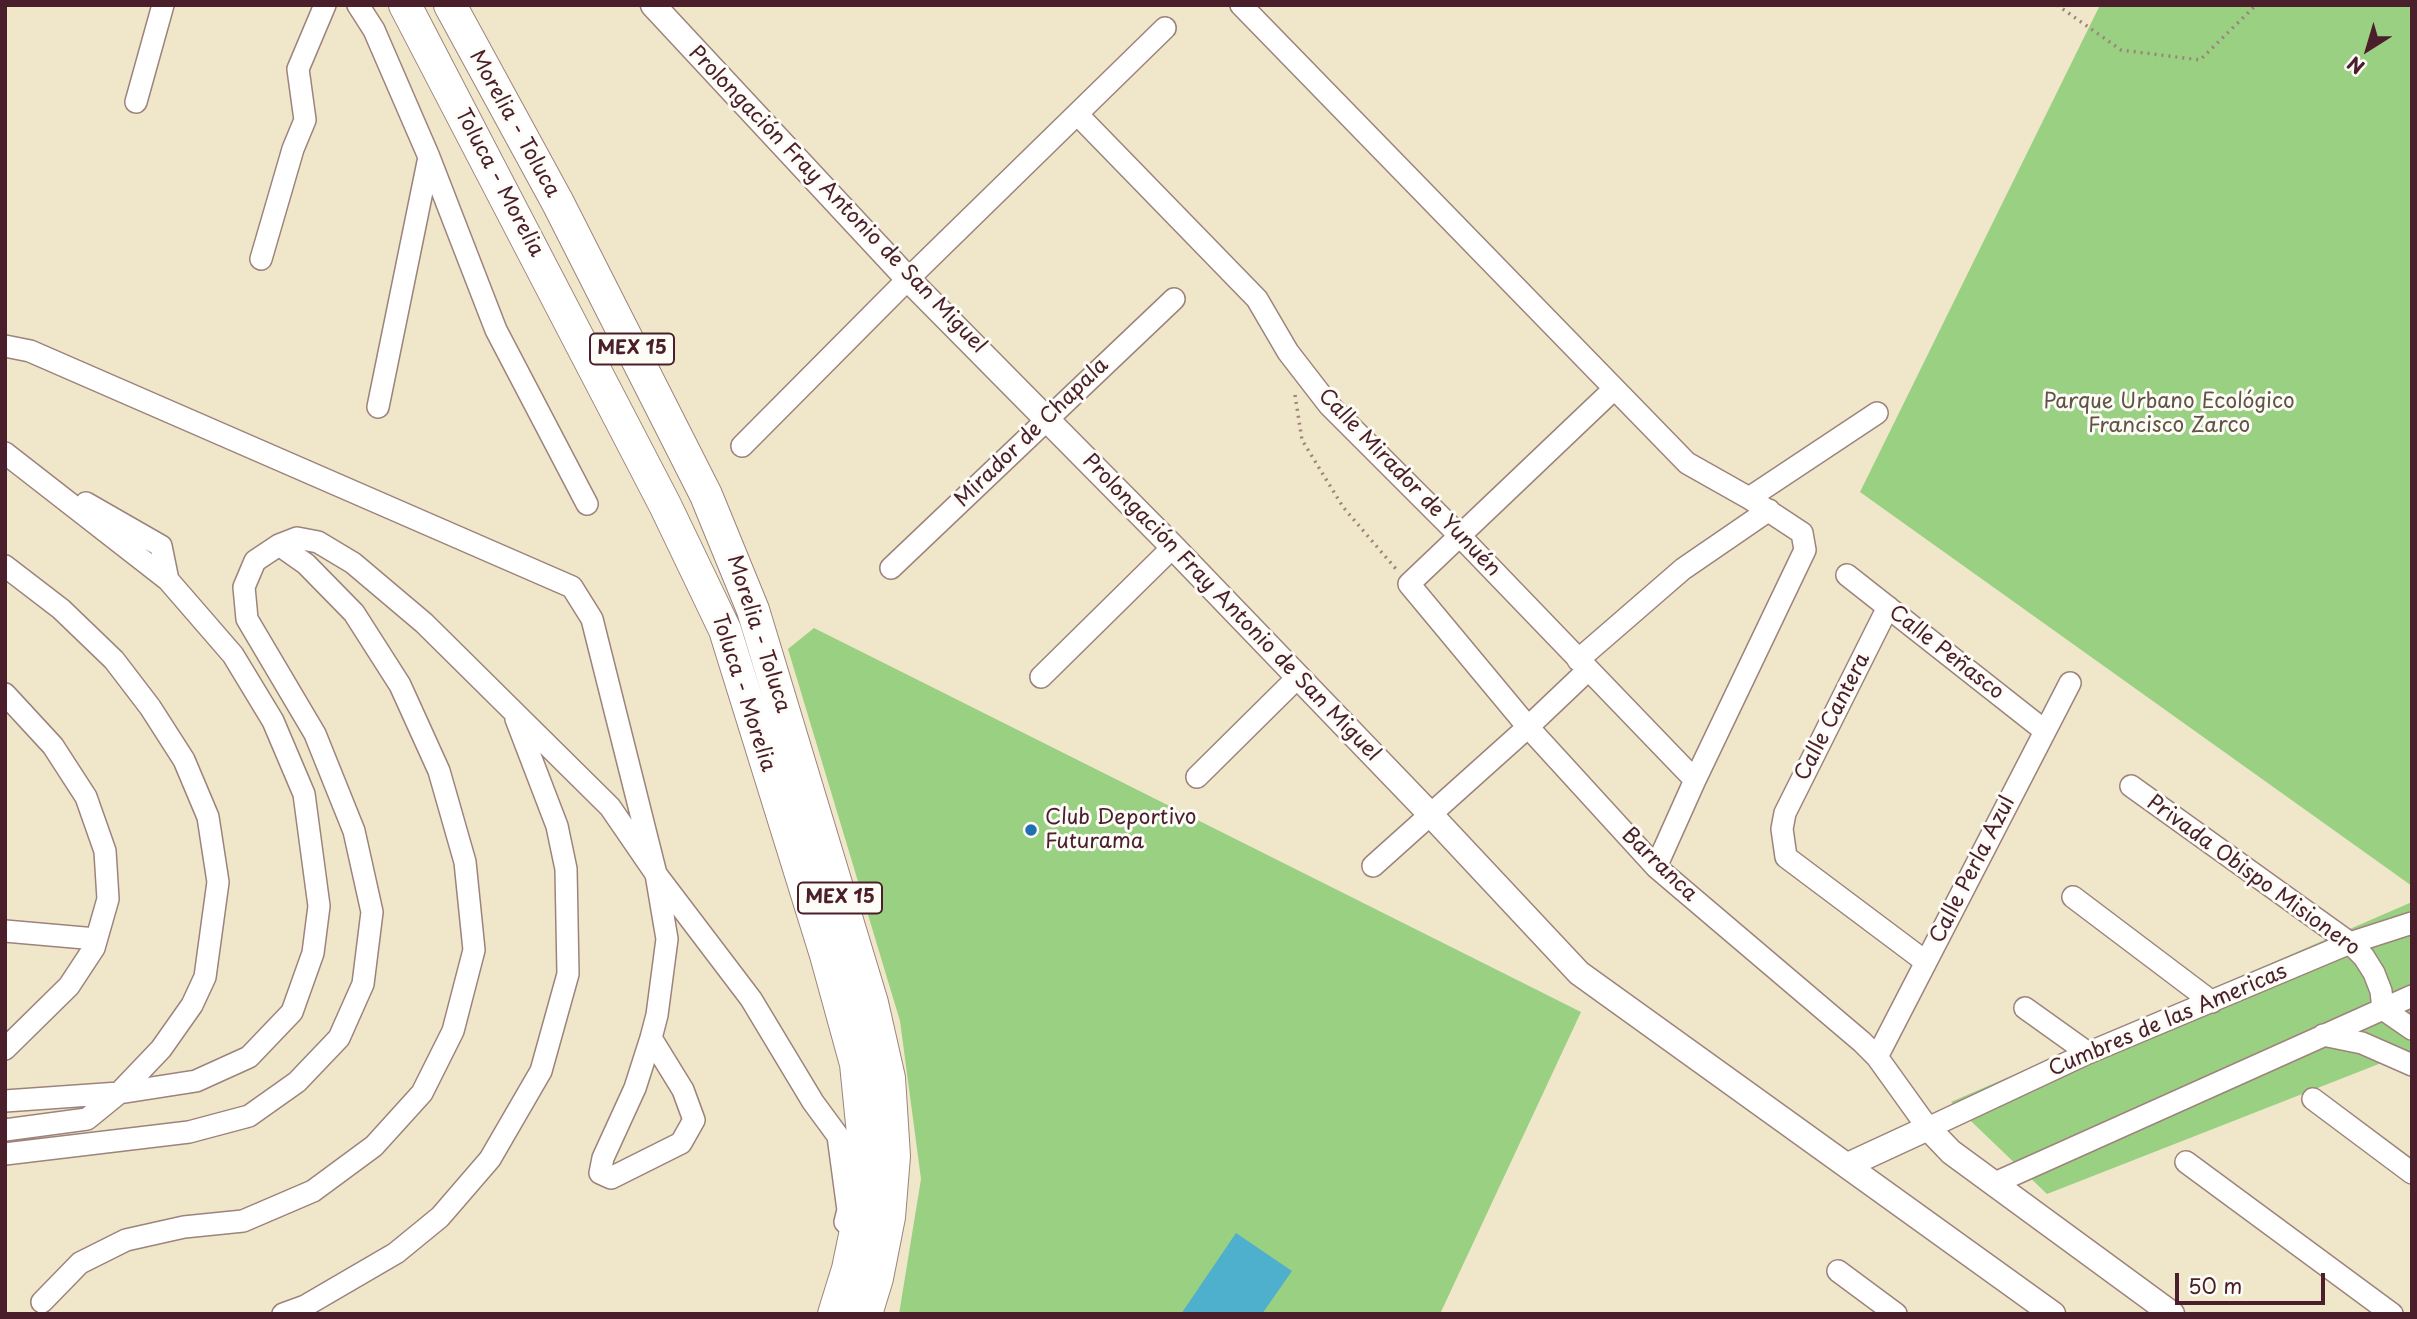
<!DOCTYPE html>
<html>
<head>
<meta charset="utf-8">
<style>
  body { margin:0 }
  #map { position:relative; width:2417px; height:1319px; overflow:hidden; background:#f0e7cb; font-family:"Playpen Sans",sans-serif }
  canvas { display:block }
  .frame { position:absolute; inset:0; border:7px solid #4a1f2b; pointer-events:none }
  .north { position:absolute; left:2333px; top:14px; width:70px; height:70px; -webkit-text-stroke:5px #fdfcf7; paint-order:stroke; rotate:217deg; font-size:19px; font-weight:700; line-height:28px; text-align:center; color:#4a1f2b }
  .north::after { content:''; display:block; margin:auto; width:24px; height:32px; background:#4a1f2b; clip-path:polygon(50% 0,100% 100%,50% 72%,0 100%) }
  .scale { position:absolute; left:2175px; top:1273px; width:150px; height:32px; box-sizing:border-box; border:4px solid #4a1f2b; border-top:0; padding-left:9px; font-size:21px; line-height:24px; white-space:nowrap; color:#4a1f2b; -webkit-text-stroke:5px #fdfcf7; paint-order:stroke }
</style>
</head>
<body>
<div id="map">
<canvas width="2417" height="1319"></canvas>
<div class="frame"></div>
<div class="north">N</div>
<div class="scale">50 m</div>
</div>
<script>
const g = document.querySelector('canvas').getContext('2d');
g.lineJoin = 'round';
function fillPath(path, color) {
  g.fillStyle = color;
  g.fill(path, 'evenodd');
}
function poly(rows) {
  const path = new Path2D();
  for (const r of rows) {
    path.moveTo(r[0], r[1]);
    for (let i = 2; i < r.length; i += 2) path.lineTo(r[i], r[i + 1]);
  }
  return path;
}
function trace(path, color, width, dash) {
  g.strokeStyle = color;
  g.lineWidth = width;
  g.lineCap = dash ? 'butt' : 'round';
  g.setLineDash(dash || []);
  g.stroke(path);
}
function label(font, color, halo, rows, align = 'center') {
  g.font = font + ' "Playpen Sans",sans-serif';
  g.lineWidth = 6;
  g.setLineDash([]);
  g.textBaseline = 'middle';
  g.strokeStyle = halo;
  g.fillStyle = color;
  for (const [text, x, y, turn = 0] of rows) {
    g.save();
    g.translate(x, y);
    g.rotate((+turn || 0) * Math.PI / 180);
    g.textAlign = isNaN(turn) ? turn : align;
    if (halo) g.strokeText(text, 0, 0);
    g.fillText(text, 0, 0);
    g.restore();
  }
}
const green = poly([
  [2100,5,2412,5,2412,886,1860,492],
  [814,628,1581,1012,1440,1314,899,1314,921,1179,900,1021,788,649],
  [2412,902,2412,1051,2047,1194,1951,1102]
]);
const water = poly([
  [1236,1233,1292,1271,1262,1314,1181,1314]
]);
const path = poly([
  [2057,5,2121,50,2200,60,2256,5],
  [1295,395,1302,440,1343,507,1396,569]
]);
const minor = poly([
  [358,5,374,30,429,157,496,330,587,504],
  [1241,5,1687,463,1749,498,1802,533,1805,550,1695,780,1656,867],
  [136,102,163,5],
  [1078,115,1257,299,1288,352,1329,405,1460,536,1695,780],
  [261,259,293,149,305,120,298,69,325,5],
  [5,346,30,351,572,587,592,619,656,874,667,939,657,1015,651,1038,635,1088,603,1158,600,1173,611,1178,681,1143,694,1120,683,1090,651,1038],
  [1614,389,1409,584,1528,727,1656,867,1862,1042,1877,1057,1928,1128,2088,1053,2350,943,2412,923],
  [378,407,429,157],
  [742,446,908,279,1165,28],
  [5,453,168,580,233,655,273,721,304,794,319,906,313,953,292,1012,249,1057,196,1081,119,1093,5,1101],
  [1749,498,1877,413],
  [86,503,161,546,168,580],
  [5,566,61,609,114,660,150,707,184,760,208,817,218,882,205,977,192,1005,161,1049,119,1093,87,1119,5,1130],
  [891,568,1174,299],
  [1847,575,2045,731],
  [1888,607,1785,813,1782,829,1786,857,1926,962],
  [1578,660,1683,569,1769,510],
  [1041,677,1173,547],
  [5,694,53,746,86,797,105,851,108,899,94,948,69,986,5,1049],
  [1197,777,1298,677],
  [2131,786,2350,943,2364,957,2374,973,2381,991,2383,1009,2412,1029],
  [1373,866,1528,727,1588,670],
  [2073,897,2212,1002],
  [5,931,96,939],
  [2025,1008,2088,1053],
  [2323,1035,2362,1043,2412,1065],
  [1877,1057,2070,683],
  [2313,1099,2412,1173],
  [5,1154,189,1132,249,1116,297,1082,339,1038,363,984,372,912,354,831,315,734,247,619,244,587,255,561,279,545,297,538,318,542,353,563,424,623,610,807,656,874,751,999,813,1102,838,1136,848,1210,845,1222],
  [2186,1162,2392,1314],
  [1995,1183,2412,996],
  [1838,1271,1896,1314],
  [42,1302,80,1263,126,1240,184,1227,243,1221,313,1191,374,1146,422,1093,453,1031,474,950,465,862,439,771,400,685,354,613,306,564,279,545],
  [283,1314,305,1306,396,1253,440,1217,490,1159,541,1071,568,974,566,869,557,826,516,719]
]);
const tertiary = poly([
  [653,5,908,279,1173,547,1431,815,1579,973,2053,1314],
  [1848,1165,1928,1128,1951,1152,2172,1314]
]);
const primary = poly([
  [405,5,665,505,725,630,826,955,856,1064,865,1154,860,1211,848,1269,834,1314],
  [450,5,558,203,706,495,753,610,872,1003,889,1078,894,1156,889,1217,877,1278,866,1314]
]);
const markers = [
  [1031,830,7,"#1f6fb2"]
];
const shields = [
  [632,349,84],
  [840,898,84]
];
const shieldNames = [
  ["MEX 15",632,349],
  ["MEX 15",840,898]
];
const streetNames = [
  ["Morelia - Toluca",514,124,61],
  ["Toluca - Morelia",499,183,62],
  ["Prolongación Fray Antonio de San Miguel",837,200,46],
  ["Mirador de Chapala",1032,433,-44],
  ["Calle Mirador de Yunuén",1409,483,46],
  ["Prolongación Fray Antonio de San Miguel",1231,608,46],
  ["Morelia - Toluca",758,634,72],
  ["Calle Peñasco",1946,653,38],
  ["Toluca - Morelia",743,693,72],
  ["Calle Cantera",1833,717,-63],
  ["Barranca",1659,865,44],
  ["Calle Perla Azul",1973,870,-63],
  ["Privada Obispo Misionero",2253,876,36],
  ["Cumbres de las Americas",2168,1021,-23]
];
const parkNames = [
  ["Parque Urbano Ecológico",2169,402],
  ["Francisco Zarco",2169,426]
];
const poiNames = [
  ["Club Deportivo",1045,818],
  ["Futurama",1045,842]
];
fillPath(green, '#9ad082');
fillPath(water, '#4fb0ce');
trace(minor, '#9d837b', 24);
trace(tertiary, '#9d837b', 27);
trace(primary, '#9d837b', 34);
trace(path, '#9d837b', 3.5, [2, 5]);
trace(minor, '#fff', 21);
trace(tertiary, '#fff', 24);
trace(primary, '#fff', 32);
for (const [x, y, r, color] of markers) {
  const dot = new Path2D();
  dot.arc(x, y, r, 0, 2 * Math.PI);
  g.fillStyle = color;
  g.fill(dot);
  trace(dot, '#fdfcf7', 2.5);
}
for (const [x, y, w] of shields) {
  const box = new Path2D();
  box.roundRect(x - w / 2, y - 15.5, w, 31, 5);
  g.fillStyle = '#fdfcf7';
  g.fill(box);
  trace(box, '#4a1f2b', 2);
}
label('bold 19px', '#4a1f2b', null, shieldNames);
label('21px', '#4a1f2b', '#fdfcf7', streetNames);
label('21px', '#625445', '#fdfcf7', parkNames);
label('21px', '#4a1f2b', '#fdfcf7', poiNames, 'left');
</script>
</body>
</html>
